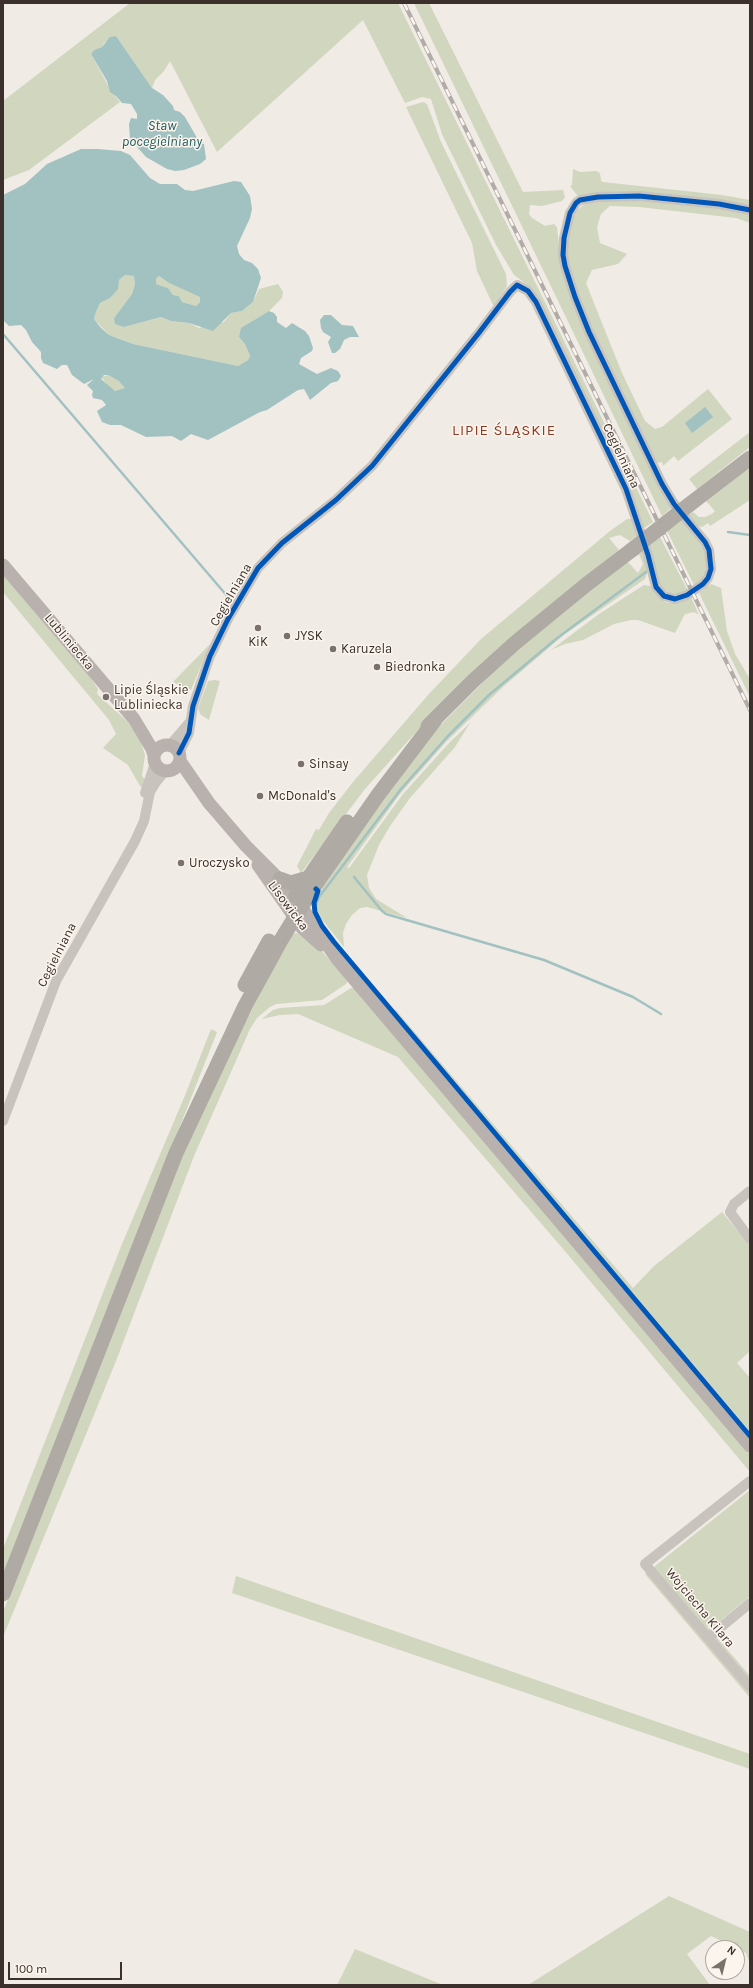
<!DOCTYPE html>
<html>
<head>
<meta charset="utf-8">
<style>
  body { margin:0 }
  #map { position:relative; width:753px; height:1988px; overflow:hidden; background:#f0ebe5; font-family:Karla,sans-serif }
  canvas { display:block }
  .frame { position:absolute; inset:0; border:4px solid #3b302b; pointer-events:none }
  .north { position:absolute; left:705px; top:1940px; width:40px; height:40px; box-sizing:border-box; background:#fbf5ee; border:1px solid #aea6a0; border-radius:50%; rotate:35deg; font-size:11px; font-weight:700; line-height:16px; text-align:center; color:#3b302b }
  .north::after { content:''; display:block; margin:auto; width:14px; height:18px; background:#7a716c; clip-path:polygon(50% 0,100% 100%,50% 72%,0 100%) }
  .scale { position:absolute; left:8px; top:1962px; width:114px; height:18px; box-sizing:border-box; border:2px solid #3b302b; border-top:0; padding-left:5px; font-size:12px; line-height:14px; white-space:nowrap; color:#3b302b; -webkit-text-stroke:3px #fbf5ee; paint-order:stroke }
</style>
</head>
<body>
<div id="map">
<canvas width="753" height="1988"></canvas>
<div class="frame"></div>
<div class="north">N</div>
<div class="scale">100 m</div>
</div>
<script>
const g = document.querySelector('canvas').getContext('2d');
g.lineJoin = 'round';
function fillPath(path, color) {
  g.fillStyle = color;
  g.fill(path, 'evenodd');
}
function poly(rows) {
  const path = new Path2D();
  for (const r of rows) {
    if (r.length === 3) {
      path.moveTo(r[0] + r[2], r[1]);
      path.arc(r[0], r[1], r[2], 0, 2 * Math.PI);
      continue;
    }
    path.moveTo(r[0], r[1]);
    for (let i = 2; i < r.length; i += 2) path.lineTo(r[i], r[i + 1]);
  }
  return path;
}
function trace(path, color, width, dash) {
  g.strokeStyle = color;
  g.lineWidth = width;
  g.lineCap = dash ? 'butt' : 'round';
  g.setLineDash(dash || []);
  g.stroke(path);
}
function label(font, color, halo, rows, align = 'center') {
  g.font = font + ' Karla,sans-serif';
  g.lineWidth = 3;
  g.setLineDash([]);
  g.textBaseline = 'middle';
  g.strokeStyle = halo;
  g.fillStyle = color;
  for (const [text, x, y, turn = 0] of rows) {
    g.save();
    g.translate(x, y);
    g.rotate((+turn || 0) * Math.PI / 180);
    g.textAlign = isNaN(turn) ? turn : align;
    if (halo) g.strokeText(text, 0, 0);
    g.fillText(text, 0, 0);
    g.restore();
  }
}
const green = poly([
  [130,3,398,3,653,522,644,528,533,289,514,275,496,245,442,134,431,99,422,97,405,103,363,20,217,152,170,61,164,71,155,80,152,88,116,36,104,43,102,47,94,50,91,54,110,89,120,102,29,170,3,180,3,101],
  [414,3,429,3,523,192,563,190,565,197,562,201,542,206,530,205,529,214,532,218,545,226,554,224,557,227,560,256,672,507,662,516],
  [423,102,427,104,441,142,506,274,507,286,494,307,477,271,472,243,406,107],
  [573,169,580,172,596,171,600,173,601,181,603,182,722,195,750,200,750,209,577,195,570,186,572,185],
  [601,198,716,206,750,214,750,223,736,218,639,207,610,206,601,214,597,227,600,243,627,254,618,264,592,270,586,283,622,373,645,421,655,429,662,427,708,389,732,419,678,461,674,456,663,466,662,462,656,463,582,309,567,262,568,232,576,211,586,203],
  [125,275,134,276,135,284,132,294,114,318,124,327,161,317,171,321,189,323,199,328,224,322,231,313,242,311,253,302,259,289,278,284,283,292,282,298,269,311,254,320,239,337,245,344,250,356,248,360,238,366,133,344,109,335,94,319,96,312,100,303,110,298,119,280],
  [159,276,169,283,201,297,200,302,196,306,182,302,179,296,173,295,168,288,156,284,156,279],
  [108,375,120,381,125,388,124,389,115,391,109,387,101,377],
  [750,432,750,447,697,489,689,479],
  [750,467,750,500,710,526,708,523,702,527,697,526,687,516,693,512,699,517,705,517,712,514,715,511,706,501],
  [627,519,632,519,639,534,630,541,620,535,609,538,619,550,553,603,425,722,365,789,301,873,297,866,316,829,319,830,329,813,353,782,428,695,481,639,610,531],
  [682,520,704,549,707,564,704,576,695,587,667,531],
  [660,537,688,591,676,594,669,593,660,586,649,546],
  [643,551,648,570,645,579,565,634,504,686,446,742,400,794,347,867,349,868,403,794,449,743,470,723,455,747,410,798,390,826,379,845,367,875,369,888,376,899,407,918,367,907,360,908,352,915,346,924,343,933,344,947,320,917,317,909,317,900,322,889,317,886,424,742,485,680,518,649,597,584,628,562,638,573,643,564,639,554],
  [3,571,82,664,98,689,97,694,128,722,141,742,145,755,142,776,145,779,143,788,140,786,128,765,103,748,116,734,109,720,3,592],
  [711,584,721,588,727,631,735,654,750,679,750,697,699,593],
  [644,585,651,586,663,601,668,603,676,602,691,597,699,615,694,612,685,614,675,633,638,620,631,620,614,624,583,640,565,644,551,650,599,614],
  [210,644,191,690,173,682],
  [215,680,220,681,209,720,200,714,198,708,207,684,208,681],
  [296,933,303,935,320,949,348,981,346,984,322,1000,276,1004,270,1007,257,1018,250,1029,194,1156,116,1361,3,1637,3,1612,200,1111,290,935],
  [351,988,354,988,750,1454,750,1472,564,1250,398,1057,298,1014,280,1015,262,1019,273,1010,280,1008,324,1005],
  [395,1009,633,1288,654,1266,722,1212,750,1246,750,1351,737,1363,750,1378,750,1432,394,1012],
  [211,1029,217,1032,3,1576,3,1549,122,1244,186,1093],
  [750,1490,750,1596,714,1626,707,1626,750,1676,750,1698,645,1574],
  [236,1576,750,1754,750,1769,232,1593],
  [669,1896,750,1932,750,1964,746,1953,711,1936,687,1954,710,1985,528,1985],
  [355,1949,443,1985,337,1985]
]);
const water = poly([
  [116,36,152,88,163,95,173,106,174,110,180,112,185,117,196,136,198,145,201,143,204,144,206,159,200,164,184,170,175,171,167,169,146,157,130,139,129,124,131,118,137,119,137,114,131,104,122,103,116,96,110,92,107,81,91,54,94,50,102,47,110,37],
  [81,149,98,149,121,151,130,155,150,178,160,184,177,184,185,190,193,191,234,181,241,182,250,196,252,209,250,218,237,246,239,254,244,260,252,263,258,269,261,278,253,302,242,311,231,313,213,331,189,323,171,321,161,317,124,327,115,324,114,318,132,294,135,284,134,276,125,275,119,280,118,289,110,298,100,303,96,312,94,319,101,328,109,335,133,344,238,366,248,360,250,356,245,344,239,337,241,328,269,311,274,313,277,317,277,322,286,328,292,323,305,331,309,336,313,348,312,351,301,358,299,364,317,374,331,368,338,371,341,376,338,381,331,383,310,400,304,389,298,390,267,410,260,412,208,440,191,434,181,441,172,436,146,437,121,425,110,425,102,422,97,411,106,405,102,400,93,398,92,395,93,391,87,385,94,379,84,384,72,375,67,365,62,365,57,369,43,363,41,358,41,352,32,342,26,330,21,325,9,326,3,320,3,195,25,184,47,164],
  [159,276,169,283,200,297,200,302,196,306,182,302,179,296,173,295,168,288,156,284,156,279],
  [104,375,108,375,119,381,125,388,115,391,101,379],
  [324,315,331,315,342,325,353,326,359,337,350,337,344,340,340,349,335,353,332,353,328,342,331,337,323,332,321,328,320,320],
  [705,407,713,417,692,433,685,423]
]);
const stream = poly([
  [3,334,228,597],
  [728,532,750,535],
  [354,877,382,911,386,914,544,960,633,997,661,1014],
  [316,905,319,897,401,789,448,736,489,695,556,639,646,572]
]);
const minor = poly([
  [170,745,189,723],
  [179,753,189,733,193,706,210,656,228,619,258,568,282,543,336,500,372,466,478,334,510,292,517,285,528,291,536,302,626,489,648,555,656,587,664,596,675,599,687,595,703,584,708,578,711,569,709,550,705,542,674,504,662,484,589,332,575,297,565,266,563,255,564,238,570,213,576,203,580,200,598,197,639,196,719,204,750,210],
  [145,793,155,763],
  [3,1121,56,981,135,841,144,821,150,792,156,782,165,771],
  [750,1191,734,1204,730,1212,750,1239],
  [750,1481,645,1564,750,1687],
  [708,1638,750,1603]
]);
const major = poly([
  [3,565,134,719,152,749,154,755],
  [167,758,13],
  [180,761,209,803,246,846,290,890,337,959,750,1446],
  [258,865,302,928,321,945]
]);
const highway = poly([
  [690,504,750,458],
  [428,726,473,681,515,643,587,584,633,549],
  [280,879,291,883,308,878],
  [296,896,347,822],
  [245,985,269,941],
  [3,1594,176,1153,245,1006,281,940,311,891,378,795,435,720]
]);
const rail = poly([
  [404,3,750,710]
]);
const highwayBridge = poly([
  [633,549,690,504]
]);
const cycleway = poly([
  [179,753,189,733,193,706,210,656,228,619,258,568,282,543,336,500,372,466,478,334,510,292,517,285,528,291,536,302,626,489,648,555,656,587,664,596,675,599,687,595,703,584,708,578,711,569,709,550,705,542,674,504,662,484,589,332,575,297,565,266,563,255,564,238,570,213,576,203,580,200,598,197,639,196,719,204,750,210],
  [316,889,318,891,314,903,315,912,322,926,334,942,750,1436]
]);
const markers = [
  [258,628,4,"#7a716c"],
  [287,636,4,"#7a716c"],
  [333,649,4,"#7a716c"],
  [377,667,4,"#7a716c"],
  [106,697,4,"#7a716c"],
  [301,764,4,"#7a716c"],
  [260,796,4,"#7a716c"],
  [181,863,4,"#7a716c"]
];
const streetNames = [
  ["Cegielniana",621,456,65],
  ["Cegielniana",231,595,-60],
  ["Lubliniecka",69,642,50],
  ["Lisowicka",288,906,53],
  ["Cegielniana",57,955,-63],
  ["Wojciecha Kilara",700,1608,50]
];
const poiNames = [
  ["JYSK",295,636],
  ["KiK",258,642,"center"],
  ["Karuzela",341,649],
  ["Biedronka",385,667],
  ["Lipie Śląskie",114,690],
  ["Lubliniecka",114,705],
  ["Sinsay",309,764],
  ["McDonald's",268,796],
  ["Uroczysko",189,863]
];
const waterNames = [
  ["Staw",162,126],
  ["pocegielniany",162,142]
];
const quarterNames = [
  ["LIPIE ŚLĄSKIE",504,431]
];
fillPath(green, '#d1d6bf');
fillPath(water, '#a1c2c1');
trace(stream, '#a1c2c1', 2.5);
trace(minor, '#c9c3be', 10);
trace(major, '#b8b1ad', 13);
trace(highway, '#afaaa4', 15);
trace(rail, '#b1aca8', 4);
trace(rail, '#fbf5ee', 2.5, [8]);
trace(highwayBridge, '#afaaa4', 15);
trace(cycleway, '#0057b8', 5);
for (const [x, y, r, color] of markers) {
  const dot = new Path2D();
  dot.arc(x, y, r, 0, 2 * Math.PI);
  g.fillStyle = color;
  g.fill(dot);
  trace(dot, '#fbf5ee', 1.5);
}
label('13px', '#3b302b', '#fbf5ee', streetNames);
label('13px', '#3b302b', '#fbf5ee', poiNames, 'left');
label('italic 14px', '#1f5a5e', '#fbf5ee', waterNames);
g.letterSpacing = '1px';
label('15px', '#8c3b22', '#fbf5ee', quarterNames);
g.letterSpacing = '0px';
</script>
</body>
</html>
